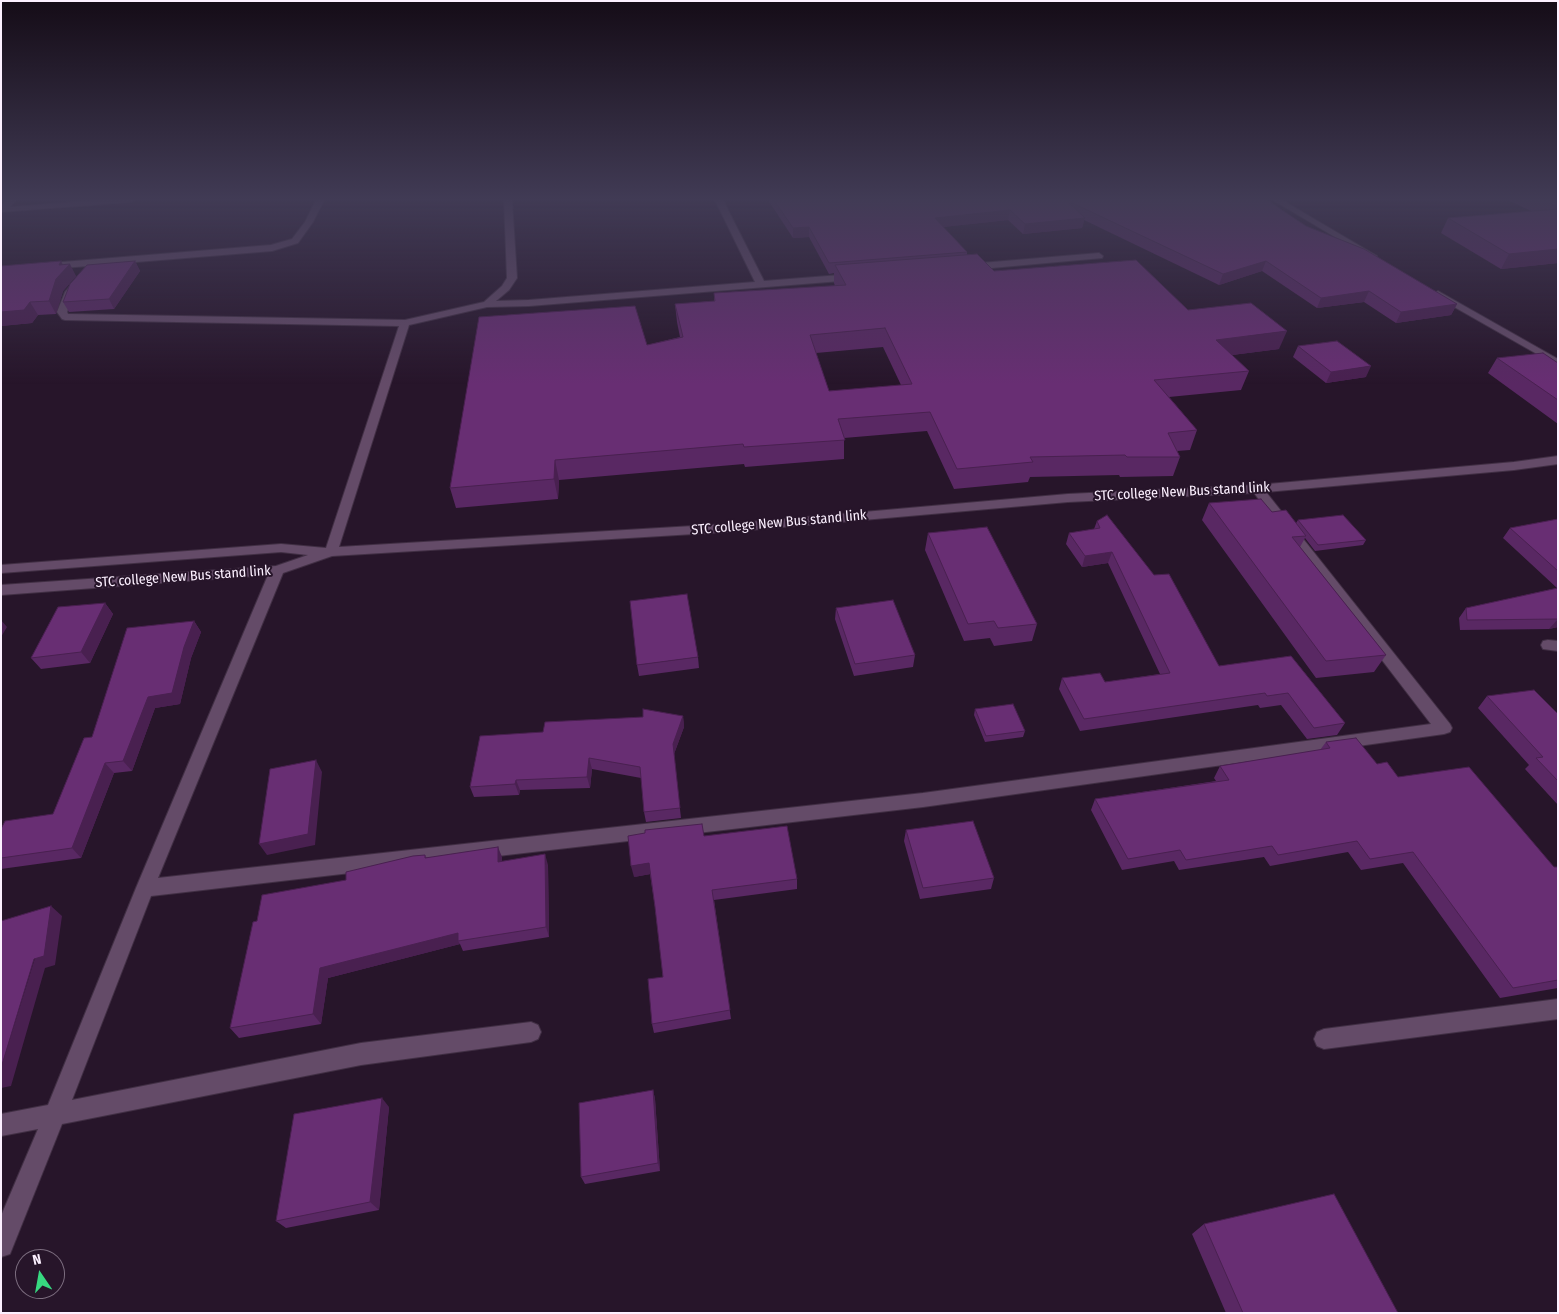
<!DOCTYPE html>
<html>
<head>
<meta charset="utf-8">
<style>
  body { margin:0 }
  #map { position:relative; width:1559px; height:1314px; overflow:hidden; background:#27152a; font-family:"Fira Sans Condensed",sans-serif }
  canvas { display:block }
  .frame { position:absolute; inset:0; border:2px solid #fcf0ff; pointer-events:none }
  .north { position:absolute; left:15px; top:1249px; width:50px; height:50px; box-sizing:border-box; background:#27152a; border:1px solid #7c6d7f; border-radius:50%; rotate:348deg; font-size:14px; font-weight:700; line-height:20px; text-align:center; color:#fcf0ff }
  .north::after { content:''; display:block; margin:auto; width:18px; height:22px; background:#37d880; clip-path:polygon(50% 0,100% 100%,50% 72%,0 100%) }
</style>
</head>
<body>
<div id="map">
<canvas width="1559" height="1314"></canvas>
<div class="frame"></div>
<div class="north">N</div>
</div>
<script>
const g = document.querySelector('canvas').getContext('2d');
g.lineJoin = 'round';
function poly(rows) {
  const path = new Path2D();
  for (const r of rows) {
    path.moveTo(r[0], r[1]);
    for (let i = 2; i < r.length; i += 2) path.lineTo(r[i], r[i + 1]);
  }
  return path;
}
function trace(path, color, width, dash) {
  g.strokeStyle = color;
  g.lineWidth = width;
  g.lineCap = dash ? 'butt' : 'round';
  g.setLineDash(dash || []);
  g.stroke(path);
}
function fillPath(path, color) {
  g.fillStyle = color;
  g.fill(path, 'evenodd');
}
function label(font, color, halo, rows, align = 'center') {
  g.font = font + ' "Fira Sans Condensed",sans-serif';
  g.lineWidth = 4;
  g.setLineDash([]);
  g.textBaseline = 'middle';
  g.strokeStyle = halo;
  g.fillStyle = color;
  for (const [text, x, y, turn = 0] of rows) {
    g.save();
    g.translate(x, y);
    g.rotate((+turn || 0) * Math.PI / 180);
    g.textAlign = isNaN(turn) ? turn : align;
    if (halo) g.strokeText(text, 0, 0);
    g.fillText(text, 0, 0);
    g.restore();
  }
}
const minor = poly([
  [8,200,16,200,10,207,103,200,134,200,130,202,1,212,1,206,8,200],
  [316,200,324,200,313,222,298,243,272,251,99,265,74,293,67,312,68,314,405,320,484,302,502,286,507,278,504,200,512,200,517,278,509,290,496,301,529,300,755,282,715,200,723,200,764,281,853,274,858,277,853,280,529,306,487,307,409,325,339,547,727,524,1068,494,1257,485,1514,462,1558,456,1558,464,1514,470,1266,492,1450,724,1452,728,1450,732,1444,734,923,807,151,896,72,1100,361,1043,531,1022,538,1025,541,1032,538,1039,531,1042,361,1065,62,1124,10,1254,1,1257,1,1216,38,1129,1,1136,1,1114,48,1105,136,888,268,575,1,595,1,585,276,566,308,555,281,552,1,573,1,565,281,544,326,548,399,326,65,320,62,319,57,312,65,292,88,266,50,269,46,266,50,263,271,245,292,239,305,222,316,200],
  [1254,493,1431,724,923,793,158,878,283,573,332,556,727,532,1068,502,1254,493],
  [1273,200,1282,200,1377,256,1373,259,1370,258,1273,200],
  [1099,253,1103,256,1102,258,969,270,965,267,969,264,1099,253],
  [1438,291,1558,359,1558,366,1435,296,1433,294,1438,291],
  [1548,640,1558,641,1558,651,1543,649,1541,645,1543,641,1548,640],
  [1558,999,1558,1019,1324,1049,1317,1046,1314,1039,1317,1032,1324,1029,1558,999]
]);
const wall = poly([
  [768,200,1267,200,1306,226,1457,304,1451,315,1396,323,1364,302,1317,308,1262,271,1219,285,1084,220,1082,228,1023,234,1008,220,943,227,967,252,967,255,994,271,1188,310,1279,349,1232,355,1249,371,1241,390,1169,397,1197,430,1190,450,1177,451,1180,457,1173,476,1120,477,1119,475,1030,477,1028,482,954,489,927,431,844,438,844,459,745,467,744,464,559,480,558,499,456,508,450,488,647,345,680,337,677,322,675,304,714,301,714,293,835,286,834,283,834,273,829,274,809,237,793,238],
  [883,347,901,385,829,391,816,353],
  [1508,200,1558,200,1558,263,1501,269,1441,233,1448,218,1531,211],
  [135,261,140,271,114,309,69,312,63,302],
  [63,265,76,276,63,291,56,314,38,315,32,323,1,326],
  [1298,346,1366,377,1326,383,1293,357],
  [1497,358,1558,363,1558,424,1488,373],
  [1209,503,1272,512,1296,523,1298,520,1366,540,1363,545,1315,551,1305,538,1300,547,1386,655,1374,672,1316,678,1202,520],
  [1558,519,1558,627,1549,629,1460,630,1459,618,1466,608,1557,588,1503,538,1510,528],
  [1097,521,1219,666,1291,656,1345,723,1337,735,1307,739,1281,705,1260,708,1258,705,1080,731,1059,689,1062,678,1105,682,1160,674,1108,563,1082,567,1066,544,1069,533,1094,529],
  [928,533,1037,624,1032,641,994,646,990,638,964,641,925,550],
  [105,603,113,614,90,663,41,669,31,658],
  [836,608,915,655,913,667,854,676,835,619],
  [194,621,201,632,191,658,180,704,155,708,132,771,114,773,81,858,1,869,1,829,53,814,92,737],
  [698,657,699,668,639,676,637,665],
  [1487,696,1558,714,1558,805,1525,769,1529,765,1478,708],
  [975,709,1025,731,1023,737,985,742,974,715],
  [683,716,684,727,674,754,681,818,646,822,644,812,641,778,592,769,590,788,520,790,519,795,474,797,470,787,543,732,643,717],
  [1326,742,1377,764,1398,777,1554,867,1558,867,1558,988,1500,998,1403,863,1361,870,1348,852,1270,866,1264,857,1179,870,1174,861,1122,870,1091,810,1095,799,1216,781,1214,778,1220,766,1320,750],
  [906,830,994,878,991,889,920,899,904,841],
  [704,836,797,879,797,889,714,900,731,1019,654,1033,652,1024,663,977,655,907,650,874,634,877],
  [425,855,426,857,502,857,502,861,548,865,549,937,463,951,460,944,328,978,321,1024,239,1038,230,1028,257,921,346,880],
  [653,1090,655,1099,660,1171,585,1184,581,1177],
  [389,1107,379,1210,286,1228,276,1221],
  [1204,1224,1398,1313,1226,1313,1192,1234]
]);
const shadedWall = poly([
  [1010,210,1008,220,933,228,935,218],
  [1085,218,1082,228,1023,234,1025,224],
  [809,227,809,237,793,238,793,228],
  [1558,249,1558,263,1501,269,1509,254],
  [61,261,65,269,70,264,76,276,63,291,56,314,49,301,59,265],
  [135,261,140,271,114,309,109,299],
  [1266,261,1262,271,1219,285,1223,274],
  [1369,291,1364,302,1317,308,1321,298],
  [30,302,38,315,32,323,1,326,1,312],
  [1457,304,1451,315,1396,323,1401,312],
  [1287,331,1279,349,1209,358,1216,340],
  [1371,366,1366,377,1326,383,1331,372],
  [555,460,559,480,558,499,554,479],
  [1112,552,1108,563,1082,567,1085,556],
  [105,603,113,614,90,663,81,652],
  [1558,619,1558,627,1549,629],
  [1,620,7,627,1,637],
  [194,621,201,632,191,658,180,704,155,708,132,771,123,761,148,697],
  [683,716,684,727,674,754,681,818,673,744],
  [589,758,592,769,590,788,587,777],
  [316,760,322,772,315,845,267,855,259,844],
  [105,763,114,773,81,858,72,848],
  [516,780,520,790,519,795,515,784],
  [498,847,502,857,502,872,498,862],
  [545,854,548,865,549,937,546,927],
  [649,863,651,874,634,877,631,866],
  [51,906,62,916,55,965,45,968,11,1086,1,1088,1,1068],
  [458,933,458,941,460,944,328,978,321,1024,313,1014,320,968],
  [653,1090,655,1099,660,1171,658,1163],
  [382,1098,389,1107,379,1210,370,1202]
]);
const building = poly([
  [774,200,1267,200,1306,226,1364,249,1457,304,1401,312,1369,291,1321,298,1266,261,1223,274,1066,200,1085,218,1025,224,1010,210,935,218,967,252,829,263,809,227,793,228,774,200],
  [1543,200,1558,200,1558,207,1543,200],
  [1558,209,1558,249,1509,254,1448,218,1558,209],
  [977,254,994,271,1136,260,1188,310,1251,303,1287,331,1216,340,1249,371,1154,380,1197,430,1168,433,1180,457,1127,457,1125,455,1030,457,1033,462,957,469,930,412,838,419,845,440,744,447,743,444,555,460,554,479,450,488,479,317,635,306,647,345,683,337,675,304,715,301,714,293,846,285,835,265,977,254],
  [885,328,912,384,829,391,810,335,885,328],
  [61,261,59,265,70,264,56,279,49,301,30,302,24,310,1,312,1,266,61,261],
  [135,261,109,299,63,302,70,284,87,265,135,261],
  [1337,341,1371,366,1331,372,1298,346,1337,341],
  [1543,353,1558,363,1558,400,1497,358,1543,353],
  [1261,499,1272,512,1286,510,1306,536,1292,537,1386,655,1326,661,1209,503,1261,499],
  [1107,515,1154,575,1169,574,1219,666,1291,656,1345,723,1314,728,1288,693,1267,696,1265,693,1084,719,1062,678,1100,673,1105,682,1170,673,1112,552,1085,556,1069,533,1100,528,1097,521,1107,515],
  [1343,515,1366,540,1318,545,1298,520,1343,515],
  [1558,519,1558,571,1510,528,1558,519],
  [987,527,1037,624,998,628,994,621,968,624,928,533,987,527],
  [1558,588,1558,619,1467,620,1466,608,1558,588],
  [687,594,698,657,637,665,630,601,687,594],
  [893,600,915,655,855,664,836,608,893,600],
  [105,603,81,652,31,658,58,607,105,603],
  [194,621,184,647,172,693,148,697,123,761,105,763,72,848,1,858,1,829,5,821,53,814,84,738,92,737,127,628,194,621],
  [1534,690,1558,714,1558,781,1536,758,1543,757,1487,696,1534,690],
  [1013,704,1025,731,986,736,975,709,1013,704],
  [643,709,683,716,673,744,680,808,644,812,640,767,589,758,587,777,516,780,515,784,470,787,480,736,543,732,545,722,643,717,643,709],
  [1356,738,1377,764,1387,762,1398,777,1469,767,1554,867,1558,867,1558,980,1513,988,1413,852,1370,859,1357,841,1278,855,1272,846,1186,860,1180,850,1128,859,1095,799,1229,780,1220,766,1330,748,1326,742,1356,738],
  [316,760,308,834,259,844,270,769,316,760],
  [973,821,994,878,923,888,906,830,973,821],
  [702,824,704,836,787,826,797,879,712,890,730,1010,652,1024,648,979,663,977,655,907,649,863,631,866,628,836,645,833,645,830,702,824],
  [498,847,498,862,545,854,546,927,458,941,458,933,320,968,313,1014,230,1028,253,922,257,921,262,895,346,880,346,872,413,856,425,855,425,858,498,847],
  [51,906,44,956,34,959,1,1068,1,921,51,906],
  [653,1090,658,1163,581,1177,579,1103,653,1090],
  [382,1098,370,1202,276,1221,294,1114,382,1098],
  [1334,1194,1398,1313,1243,1313,1204,1224,1334,1194]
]);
const streetNames = [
  ["STC college New Bus stand link",1182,492,-3],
  ["STC college New Bus stand link",779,523,-5],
  ["STC college New Bus stand link",183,577,-4]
];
trace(minor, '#412f44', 2);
fillPath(minor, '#644b68');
fillPath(wall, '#592863');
fillPath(shadedWall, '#492050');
fillPath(building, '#682e73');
trace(building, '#492050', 1);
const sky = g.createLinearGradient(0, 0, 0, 384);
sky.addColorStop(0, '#150c17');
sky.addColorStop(0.52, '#413b55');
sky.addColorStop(1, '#413b5500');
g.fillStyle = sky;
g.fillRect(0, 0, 1559, 384);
label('14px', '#fcf0ff', '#27152a', streetNames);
</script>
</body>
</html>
